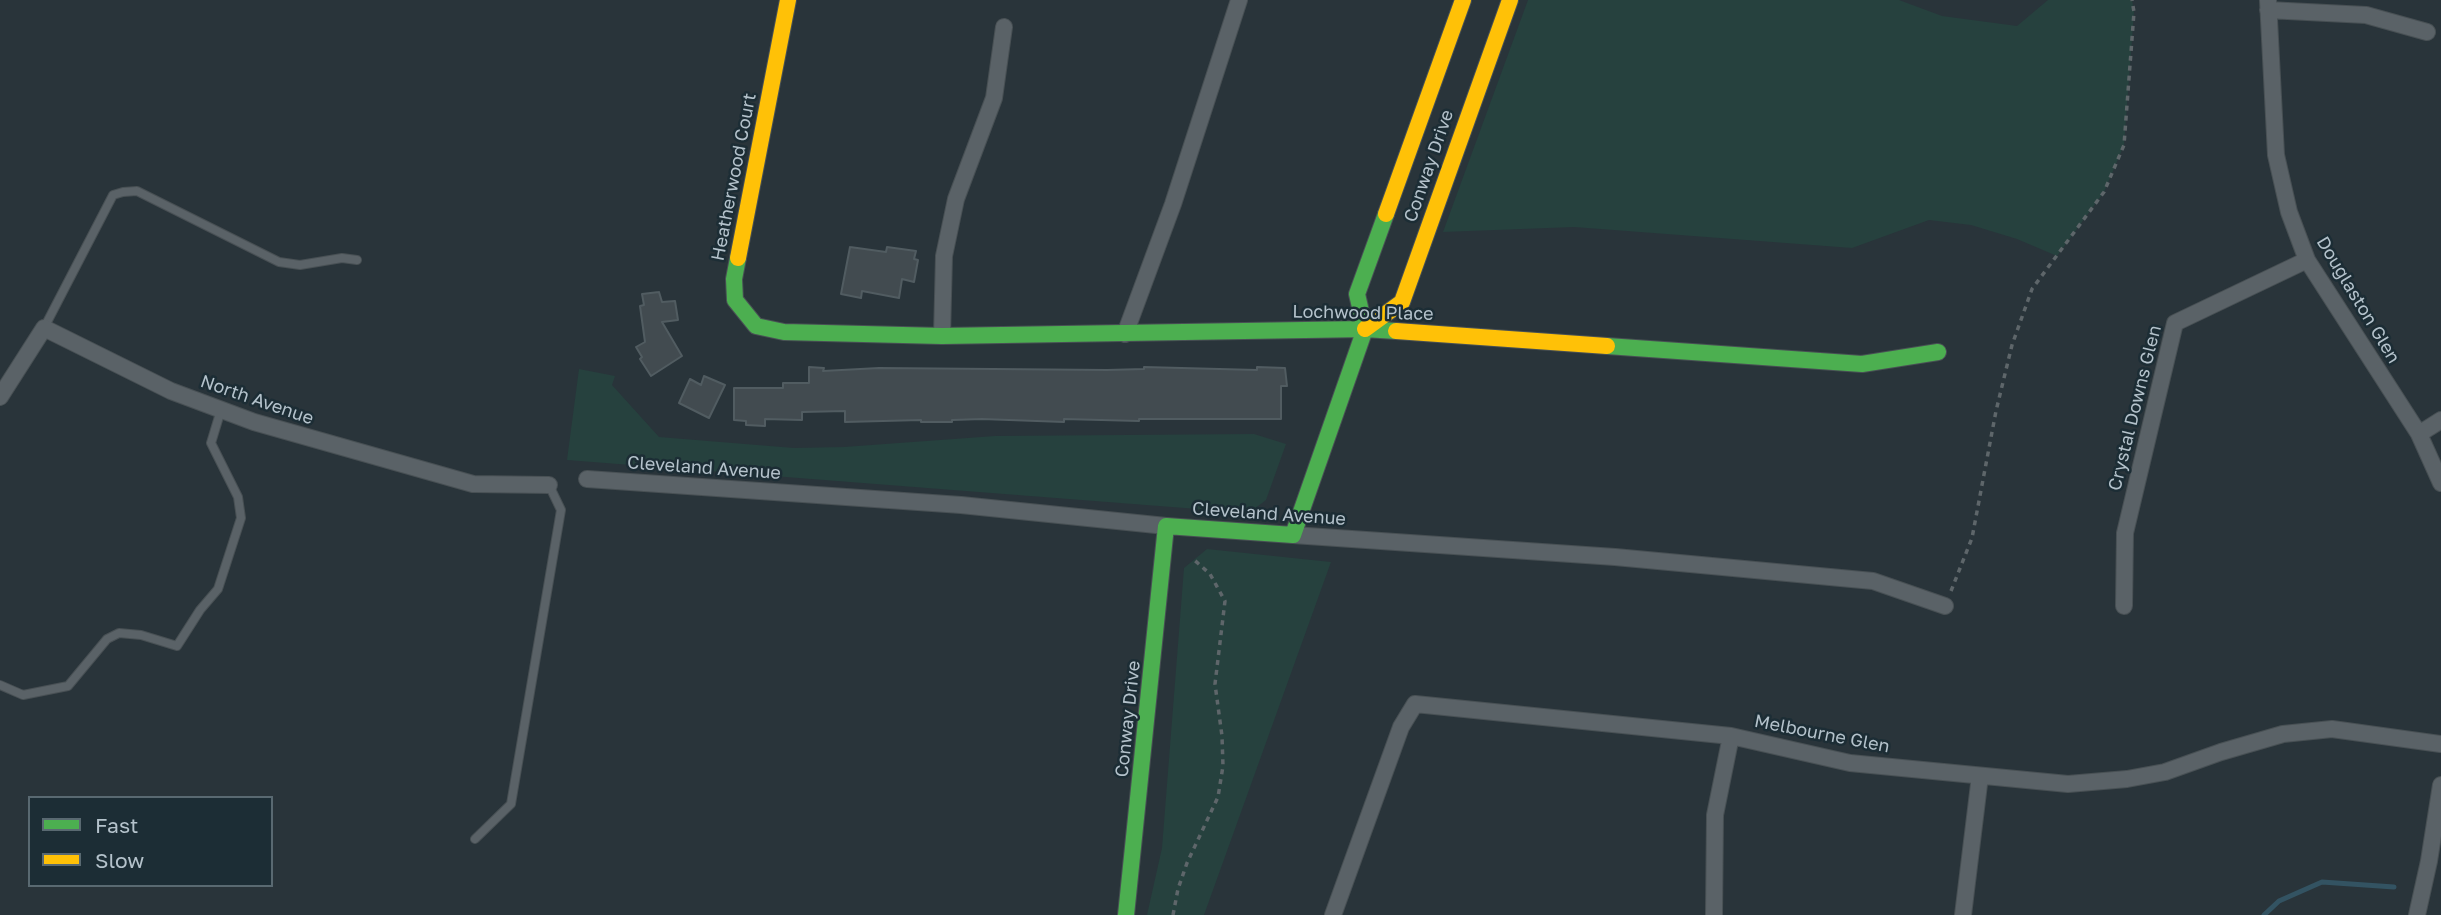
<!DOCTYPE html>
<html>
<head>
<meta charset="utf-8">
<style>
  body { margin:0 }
  #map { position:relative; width:2441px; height:915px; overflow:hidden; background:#29343a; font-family:"Golos Text",sans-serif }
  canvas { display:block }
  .legend { position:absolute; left:28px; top:796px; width:245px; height:91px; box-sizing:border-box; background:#1c2d35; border:2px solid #596971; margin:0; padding:9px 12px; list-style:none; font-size:21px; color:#b4c2cb }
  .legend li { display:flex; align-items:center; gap:14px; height:35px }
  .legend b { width:35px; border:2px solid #596971 }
</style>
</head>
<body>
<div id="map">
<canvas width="2441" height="915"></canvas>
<ul class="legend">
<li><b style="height:9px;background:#4caf50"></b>Fast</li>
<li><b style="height:9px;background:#ffc107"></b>Slow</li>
</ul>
</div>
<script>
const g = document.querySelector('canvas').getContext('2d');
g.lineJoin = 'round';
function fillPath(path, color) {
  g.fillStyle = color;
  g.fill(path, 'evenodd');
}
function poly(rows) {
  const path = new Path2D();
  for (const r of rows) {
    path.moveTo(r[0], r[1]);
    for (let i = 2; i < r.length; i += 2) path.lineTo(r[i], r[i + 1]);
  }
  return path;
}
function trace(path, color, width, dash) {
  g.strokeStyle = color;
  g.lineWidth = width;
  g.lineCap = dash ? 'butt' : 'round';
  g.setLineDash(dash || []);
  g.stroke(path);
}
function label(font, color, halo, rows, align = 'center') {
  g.font = font + ' "Golos Text",sans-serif';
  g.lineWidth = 5;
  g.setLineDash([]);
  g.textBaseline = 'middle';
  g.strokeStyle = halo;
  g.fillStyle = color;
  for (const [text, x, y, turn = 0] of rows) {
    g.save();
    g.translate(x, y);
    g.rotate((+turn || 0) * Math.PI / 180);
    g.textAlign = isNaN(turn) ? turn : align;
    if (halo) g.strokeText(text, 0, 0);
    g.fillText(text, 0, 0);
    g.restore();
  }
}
const green = poly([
  [1528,0,1899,0,1942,16,2017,26,2048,0,2132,0,2134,12,2124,145,2104,192,2057,256,2017,239,1971,225,1929,220,1852,248,1574,227,1443,232],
  [579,369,615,376,612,385,659,437,794,448,844,447,995,436,1254,434,1286,444,1266,500,1249,513,567,460],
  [1207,549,1331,562,1204,915,1147,915,1162,848,1184,568]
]);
const stream = poly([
  [2264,915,2279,901,2322,882,2394,887]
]);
const building = poly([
  [850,247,886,252,887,247,916,251,914,259,918,260,914,282,902,279,899,298,862,291,861,298,841,294,850,247],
  [659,292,662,302,675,301,678,320,662,322,682,356,651,376,640,359,642,357,636,347,645,342,640,306,644,305,642,294,659,292],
  [809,367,824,368,823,371,879,368,1107,370,1144,369,1144,367,1257,370,1257,367,1285,368,1287,386,1281,386,1281,419,1139,419,1139,421,1064,419,1064,422,982,419,952,420,952,422,921,422,921,420,845,422,845,411,802,412,802,420,765,419,765,426,746,425,746,421,734,420,734,388,783,388,783,383,809,383,809,367],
  [704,376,725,385,709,418,679,403,690,379,701,385,704,376]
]);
const path = poly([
  [1951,591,1972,538,1996,411,2012,345,2032,289,2104,192,2124,145,2134,12,2132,0],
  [1173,915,1178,889,1187,863,1218,797,1223,766,1222,736,1215,684,1225,601,1210,574,1192,558]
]);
const lane = poly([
  [44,328,113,195,123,192,137,191,279,262,300,265,342,258,357,260],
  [0,685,23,695,68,686,107,639,119,633,141,635,177,646,200,610,218,589,241,518,238,497,211,443,221,410],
  [475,839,511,804,561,510,549,485]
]);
const street = poly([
  [2268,0,2276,155,2289,212,2307,260,2419,434,2441,483],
  [2268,10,2366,15,2427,32],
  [1125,334,1173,204,1239,0],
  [942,336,944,256,956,199,994,98,1004,27],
  [0,397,44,328,171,391,254,422,473,484,549,485],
  [2419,434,2441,420],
  [587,479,961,505,1166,526],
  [1293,535,1615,557,1873,581,1945,606],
  [2124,606,2125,533,2175,323,2307,260],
  [1333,915,1401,727,1415,704,1731,736,1850,763,2068,784,2127,779,2165,772,2221,752,2283,734,2332,729,2441,744],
  [1714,915,1715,815,1731,736],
  [1963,915,1980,776],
  [2417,915,2429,861,2441,785]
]);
const fast = poly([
  [738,258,734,279,735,300,756,326,784,332,942,336,1365,329,1396,331],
  [1607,346,1862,364,1938,352],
  [1126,915,1166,526,1293,535,1365,329,1357,294,1386,214]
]);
const slow = poly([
  [1386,214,1463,0],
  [738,258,788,0],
  [1365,329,1402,302,1510,0],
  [1396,331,1607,346]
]);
const streetNames = [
  ["Conway Drive",1429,166,-71],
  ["Heatherwood Court",734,177,-79],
  ["Douglaston Glen",2358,300,59],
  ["Lochwood Place",1363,313,1],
  ["North Avenue",257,400,19],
  ["Crystal Downs Glen",2135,408,-76],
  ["Cleveland Avenue",704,468,4],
  ["Cleveland Avenue",1269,514,4],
  ["Conway Drive",1128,719,-84],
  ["Melbourne Glen",1822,734,11]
];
fillPath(green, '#26413e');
trace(stream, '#335362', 5);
fillPath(building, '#424b50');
trace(building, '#515c61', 2);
trace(lane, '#485054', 10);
trace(street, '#485054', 18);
trace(fast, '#485054', 18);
trace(slow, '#485054', 18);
trace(path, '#5e666a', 3.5, [5, 5]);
trace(lane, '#5a6267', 8);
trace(street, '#5a6267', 16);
trace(fast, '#4caf50', 16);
trace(slow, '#ffc107', 16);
label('18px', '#b4c2cb', '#1c2d35', streetNames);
</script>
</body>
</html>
